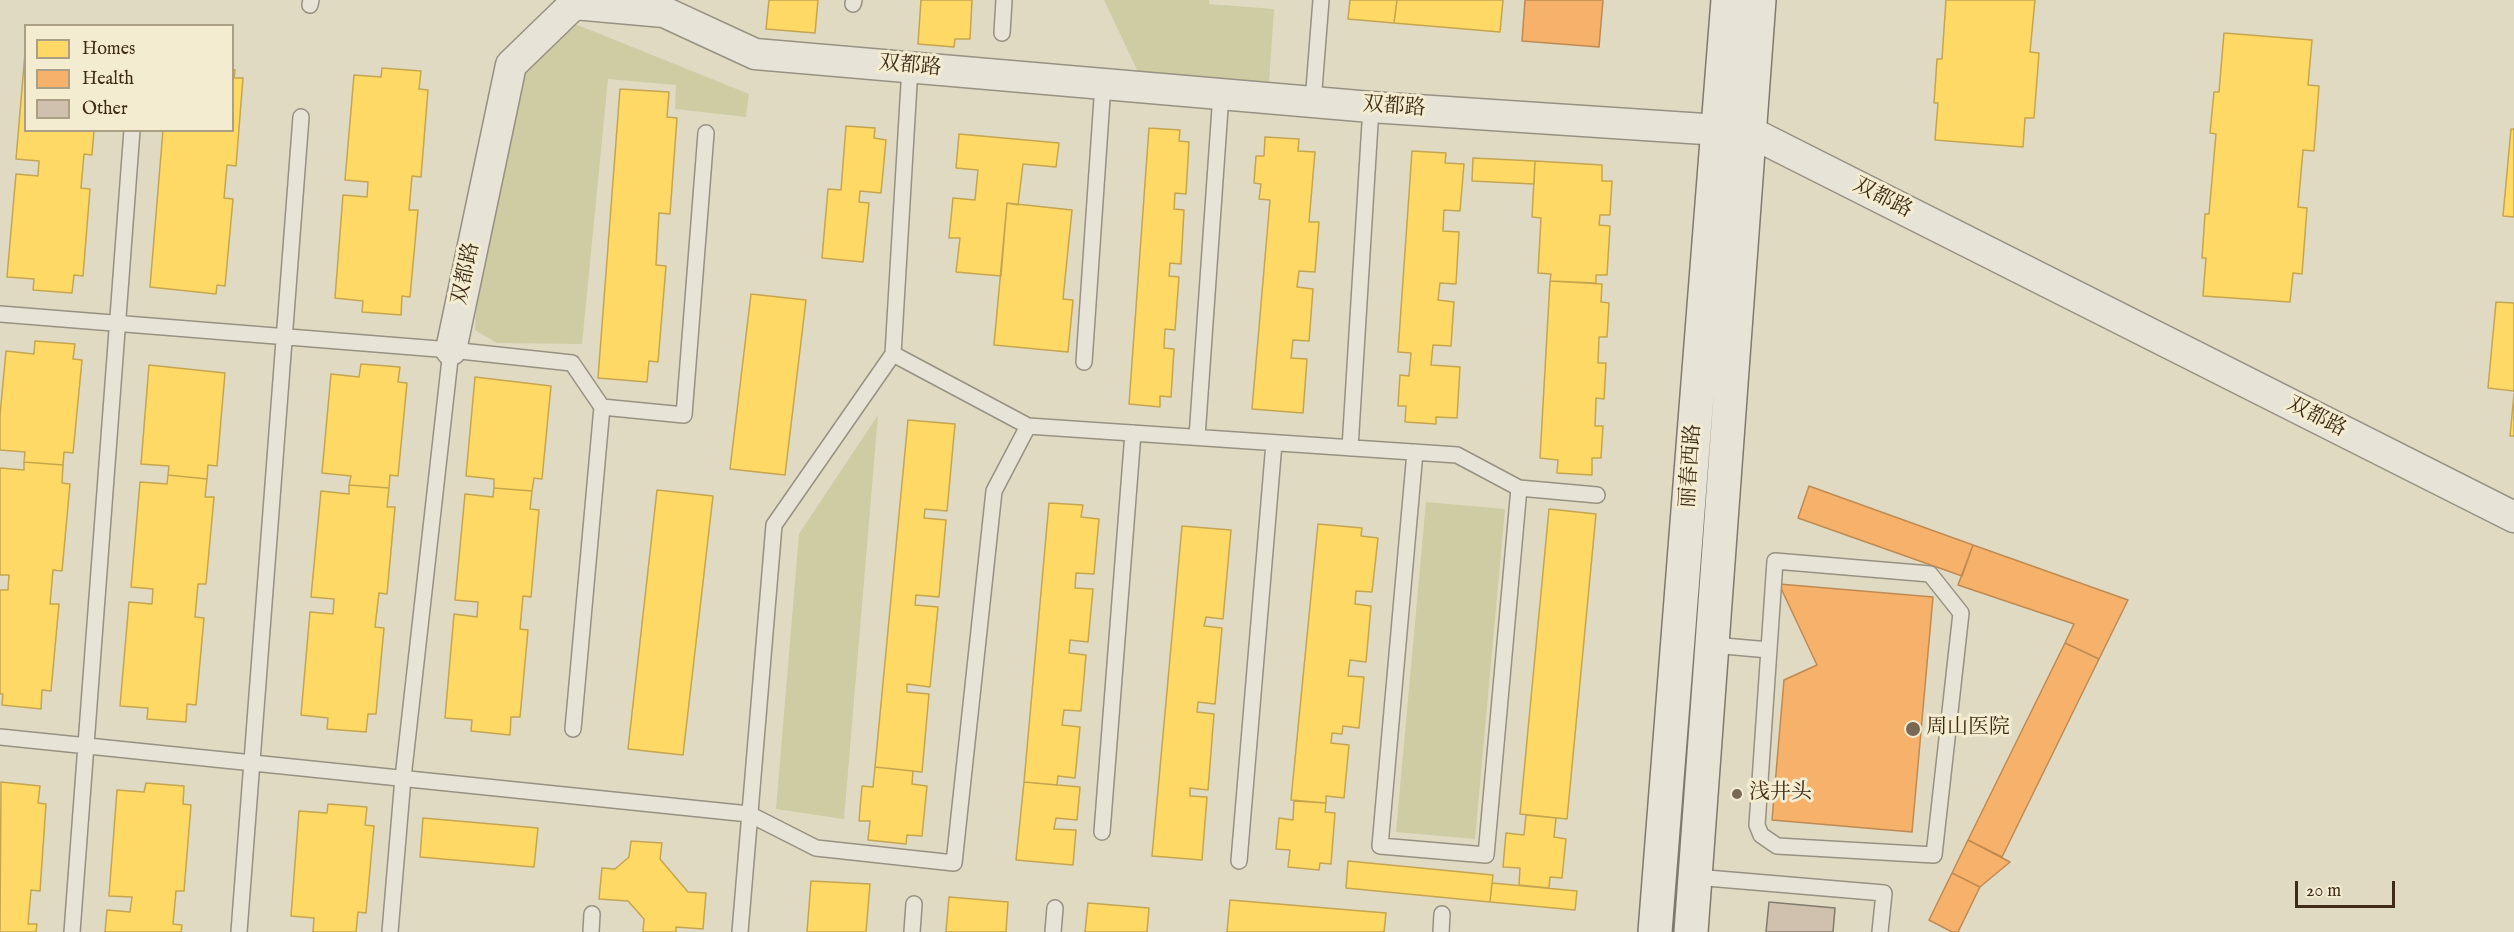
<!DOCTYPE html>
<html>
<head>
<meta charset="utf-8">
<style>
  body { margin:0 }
  #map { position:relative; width:2514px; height:932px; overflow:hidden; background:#e0dac3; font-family:"IM FELL English",serif }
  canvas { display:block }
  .legend { position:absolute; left:24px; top:24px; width:210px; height:108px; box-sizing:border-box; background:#f3ecd0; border:2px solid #ab9f86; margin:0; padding:8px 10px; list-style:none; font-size:18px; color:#3e2c17 }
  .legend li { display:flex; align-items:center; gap:12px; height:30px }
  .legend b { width:30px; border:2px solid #ab9f86 }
  .scale { position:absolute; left:2295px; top:881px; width:100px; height:27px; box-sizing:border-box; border:3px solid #3e2c17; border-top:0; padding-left:8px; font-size:18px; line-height:21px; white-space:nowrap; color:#3e2c17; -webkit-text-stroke:4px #f3ecd0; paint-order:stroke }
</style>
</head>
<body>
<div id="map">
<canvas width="2514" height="932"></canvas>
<ul class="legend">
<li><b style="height:16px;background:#ffd966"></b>Homes</li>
<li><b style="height:16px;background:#f6b26b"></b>Health</li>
<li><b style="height:16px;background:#d0c1ae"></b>Other</li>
</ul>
<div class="scale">20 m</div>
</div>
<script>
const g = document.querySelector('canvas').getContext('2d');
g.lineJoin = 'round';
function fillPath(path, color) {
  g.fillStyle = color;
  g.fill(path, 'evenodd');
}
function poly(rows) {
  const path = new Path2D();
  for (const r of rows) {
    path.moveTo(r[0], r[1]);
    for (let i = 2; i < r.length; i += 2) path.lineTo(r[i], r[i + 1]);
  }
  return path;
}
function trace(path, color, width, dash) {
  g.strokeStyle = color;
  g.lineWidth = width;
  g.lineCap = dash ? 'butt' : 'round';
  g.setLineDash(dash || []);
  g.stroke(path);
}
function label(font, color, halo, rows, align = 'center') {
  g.font = font + ' "IM FELL English","Noto Serif SC",serif';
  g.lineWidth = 6;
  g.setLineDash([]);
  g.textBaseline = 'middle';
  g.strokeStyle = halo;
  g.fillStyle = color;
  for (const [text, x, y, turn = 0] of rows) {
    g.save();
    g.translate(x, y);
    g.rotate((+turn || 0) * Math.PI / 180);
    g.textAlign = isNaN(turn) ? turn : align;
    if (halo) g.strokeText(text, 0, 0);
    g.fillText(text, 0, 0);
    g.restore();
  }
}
const green = poly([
  [1104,0,1209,0,1209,4,1274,9,1269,83,1139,74],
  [560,18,749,94,746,117,675,109,676,85,608,79,582,344,497,343,475,330,485,165,511,81],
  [878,415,844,819,776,809,799,534],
  [1426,502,1505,509,1475,839,1396,832]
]);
const homes = poly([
  [769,0,818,0,815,33,766,29,769,0],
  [921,0,972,0,970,39,955,39,954,47,918,44,921,0],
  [1350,0,1397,0,1394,23,1348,19,1350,0],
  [1397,0,1503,0,1500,32,1394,23,1397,0],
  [1946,0,2035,0,2030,52,2039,53,2034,118,2025,118,2023,147,1935,140,1938,103,1934,103,1937,59,1942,59,1946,0],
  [2224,33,2312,40,2308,85,2319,86,2314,151,2303,150,2298,207,2307,208,2302,274,2293,273,2290,302,2203,296,2206,258,2202,258,2205,214,2209,214,2216,134,2210,133,2214,92,2219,92,2224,33],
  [25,53,26,130,94,130,92,155,84,154,81,188,90,189,83,276,74,275,72,293,33,290,34,279,7,277,16,174,38,176,39,161,16,159,25,53],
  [382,68,421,71,419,89,428,90,421,177,412,176,409,210,418,210,410,297,402,296,401,315,362,312,363,301,335,298,343,195,367,197,368,182,345,180,354,75,381,77,382,68],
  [232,69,235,70,234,78,243,78,236,166,227,165,224,198,233,199,225,286,217,285,216,294,150,287,163,130,232,130,232,69],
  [620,89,669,92,667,117,677,118,670,214,659,213,656,265,666,266,658,362,649,361,647,382,598,378,620,89],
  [846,126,875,128,874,138,886,140,881,193,860,191,859,202,869,203,863,262,822,258,828,189,841,190,846,126],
  [1149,128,1180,130,1179,141,1189,142,1186,194,1175,193,1174,209,1184,210,1181,264,1170,263,1169,276,1179,277,1175,330,1165,329,1164,348,1174,349,1171,397,1160,396,1160,407,1129,404,1149,128],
  [2511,129,2514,129,2514,217,2503,216,2511,129],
  [959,134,1059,143,1056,167,1023,164,1018,205,1007,203,1001,276,956,272,960,238,949,238,953,198,975,200,978,170,956,168,959,134],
  [1265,137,1299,139,1298,151,1315,152,1309,222,1319,222,1315,272,1299,271,1297,287,1313,289,1309,341,1293,340,1291,358,1307,359,1303,413,1252,409,1270,200,1259,199,1261,184,1254,183,1256,156,1264,156,1265,137],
  [1412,151,1446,153,1445,163,1464,164,1460,211,1444,210,1443,231,1459,232,1456,284,1440,283,1438,300,1454,302,1451,346,1433,345,1431,365,1460,367,1457,418,1436,417,1436,424,1405,422,1406,406,1398,406,1400,375,1409,376,1411,353,1398,352,1412,151],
  [1473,158,1535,161,1534,184,1472,181,1473,158],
  [1535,161,1602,165,1602,181,1612,181,1610,215,1600,215,1599,225,1610,226,1607,275,1596,275,1596,283,1550,281,1551,274,1538,273,1541,218,1532,217,1535,161],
  [1007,203,1072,210,1063,299,1073,300,1068,352,994,345,1007,203],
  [1550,281,1602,284,1601,302,1609,303,1607,337,1599,337,1598,363,1606,363,1604,399,1596,398,1595,426,1603,426,1601,458,1592,458,1592,475,1557,473,1558,460,1540,458,1550,281],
  [751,294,806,300,785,475,730,469,751,294],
  [2496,302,2514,303,2514,391,2488,388,2496,302],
  [35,341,75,344,73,359,82,360,73,453,64,452,63,465,24,462,25,452,0,450,0,415,6,351,34,354,35,341],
  [361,364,400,367,398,382,407,383,398,476,390,475,389,488,349,485,351,476,322,473,331,374,359,377,361,364],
  [149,365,225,373,217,466,208,465,207,479,168,475,169,466,141,464,149,365],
  [475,377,551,386,542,479,534,478,532,491,494,488,494,479,466,476,475,377],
  [2514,394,2514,436,2510,436,2514,394],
  [908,420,955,424,947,511,925,509,924,518,946,520,939,597,916,595,915,605,938,607,930,687,907,684,907,692,929,694,922,772,875,767,908,420],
  [24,462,63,465,62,483,70,484,62,571,53,570,50,604,59,604,51,691,42,690,41,709,2,705,3,694,0,694,0,590,8,590,9,575,0,575,0,468,24,470,24,462],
  [168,475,207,479,205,497,214,497,206,584,198,584,195,617,204,618,196,705,187,704,186,722,147,719,148,708,120,706,129,602,152,604,153,589,131,587,140,482,167,484,168,475],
  [349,485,389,488,387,507,395,507,387,594,379,593,375,627,384,628,376,714,368,714,366,732,327,729,328,718,301,715,310,612,333,614,334,599,311,597,321,491,349,494,349,485],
  [494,488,532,491,530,509,539,510,531,597,523,596,520,629,528,630,520,717,511,717,510,735,471,731,472,720,445,718,454,614,477,617,478,602,455,600,465,494,493,497,494,488],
  [657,490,713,496,683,755,628,749,657,490],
  [1049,503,1083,505,1081,517,1099,519,1094,574,1076,573,1075,588,1093,589,1088,642,1070,640,1069,653,1086,655,1081,711,1064,710,1062,725,1080,727,1075,778,1058,776,1057,785,1024,782,1049,503],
  [1549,509,1596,514,1567,819,1520,814,1549,509],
  [1318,524,1362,528,1361,536,1378,538,1372,592,1356,591,1355,604,1371,606,1366,662,1350,660,1348,676,1364,677,1359,728,1343,726,1342,734,1332,733,1331,743,1349,745,1344,798,1326,796,1326,803,1291,800,1318,524],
  [1182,526,1231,530,1223,619,1206,617,1204,626,1222,628,1215,704,1198,702,1197,712,1214,714,1208,790,1190,788,1190,796,1207,797,1202,860,1152,856,1182,526],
  [875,767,913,771,912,784,927,786,922,836,907,835,906,844,868,840,870,821,859,821,862,786,873,787,875,767],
  [1,782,40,786,38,803,46,804,40,891,31,890,28,924,37,924,36,932,0,932,1,782],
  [1024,782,1080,787,1077,820,1056,818,1054,829,1076,830,1073,865,1016,860,1024,782],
  [146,783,184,786,183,804,191,805,184,891,176,891,173,924,182,925,181,932,105,932,107,910,130,912,132,897,109,896,117,790,144,792,146,783],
  [1294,801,1326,803,1325,812,1335,813,1331,864,1320,863,1319,870,1288,867,1290,850,1276,849,1279,818,1293,820,1294,801],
  [328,804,367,807,365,825,374,826,366,913,358,912,356,932,313,932,314,918,291,916,299,811,327,813,328,804],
  [1526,815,1556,818,1554,837,1566,839,1562,878,1550,877,1549,888,1519,885,1520,868,1503,867,1506,833,1524,835,1526,815],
  [423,818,538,828,534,867,420,857,423,818],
  [631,841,662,843,660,859,688,892,706,893,703,929,676,927,676,932,643,932,644,919,628,901,599,899,602,868,615,869,629,857,631,841],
  [1348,861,1493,875,1490,902,1346,888,1348,861],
  [811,881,870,884,866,932,807,932,811,881],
  [1492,883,1577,891,1575,910,1490,902,1492,883],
  [949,897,1008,902,1006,932,946,932,949,897],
  [1230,900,1386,913,1384,932,1227,932,1230,900],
  [1088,903,1149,908,1147,932,1085,932,1088,903]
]);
const health = poly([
  [1525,0,1603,0,1599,47,1522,41,1525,0],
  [1809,486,1973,545,1962,576,1798,518,1809,486],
  [1973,545,2128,600,2099,659,2065,643,2074,624,1958,585,1973,545],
  [1779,584,1933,597,1912,832,1772,820,1784,680,1817,665,1779,584],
  [2065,643,2099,659,2002,857,1968,840,2065,643],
  [1968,840,2010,862,1980,887,1952,873,1968,840],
  [1952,873,1980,887,1958,932,1952,932,1929,920,1952,873]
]);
const building = poly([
  [1769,902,1835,908,1833,932,1766,932,1769,902]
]);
const service = poly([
  [853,4,854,0],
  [310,5,311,0],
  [1002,33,1004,0],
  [910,67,893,354,1028,426,1457,455,1519,488,1597,495],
  [1313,102,1321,0],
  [0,314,451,350,572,363,602,407,684,415,706,133],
  [1084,362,1103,84],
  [1197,437,1221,94],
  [1350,448,1371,107],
  [1415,452,1380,846,1486,855,1519,488],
  [1775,561,1930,574,1961,613,1934,855,1777,846,1761,835,1757,825,1775,561],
  [1713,645,1769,650],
  [573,729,602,407],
  [0,737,749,814,816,848,954,863,994,491,1028,426],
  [1102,832,1133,433],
  [1239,861,1274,443],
  [1695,877,1884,893,1880,932],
  [72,932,132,130],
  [239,932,301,117],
  [390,932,403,778,451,350],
  [591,932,592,914],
  [740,932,774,525,893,354],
  [912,932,914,904],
  [1053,932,1055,908],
  [1441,932,1442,914]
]);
const minor = poly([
  [451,350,511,65,574,4,664,12,755,54,1371,107,1750,132,2514,517]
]);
const secondary = poly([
  [1655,932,1728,0],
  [1691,932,1759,0]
]);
const markers = [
  [1913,729,8,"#776953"],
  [1737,794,6,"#776953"]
];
const streetNames = [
  ["双都路",910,67,5],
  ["双都路",1394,108,4],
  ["双都路",1882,199,27],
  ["双都路",467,274,-78],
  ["双都路",2316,418,27],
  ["丽春西路",1692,466,-86]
];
const poiNames = [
  ["周山医院",1926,729],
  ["浅井头",1749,794]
];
fillPath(green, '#cdcca3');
fillPath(homes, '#ffd966');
trace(homes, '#c5a54e', 1.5);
fillPath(health, '#f6b26b');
trace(health, '#bf8a52', 1.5);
fillPath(building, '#d0c1ae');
trace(building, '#807a6c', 1.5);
trace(service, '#979182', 18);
trace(minor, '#979182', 33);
trace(secondary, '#807a6c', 36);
trace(service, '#e7e3d7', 15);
trace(minor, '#e7e3d7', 30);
trace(secondary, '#e7e3d7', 33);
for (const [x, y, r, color] of markers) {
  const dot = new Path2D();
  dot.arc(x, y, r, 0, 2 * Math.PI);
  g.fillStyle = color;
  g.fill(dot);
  trace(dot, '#f3ecd0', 2);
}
label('21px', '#3e2c17', '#f3ecd0', streetNames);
label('21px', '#3e2c17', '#f3ecd0', poiNames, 'left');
</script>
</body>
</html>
